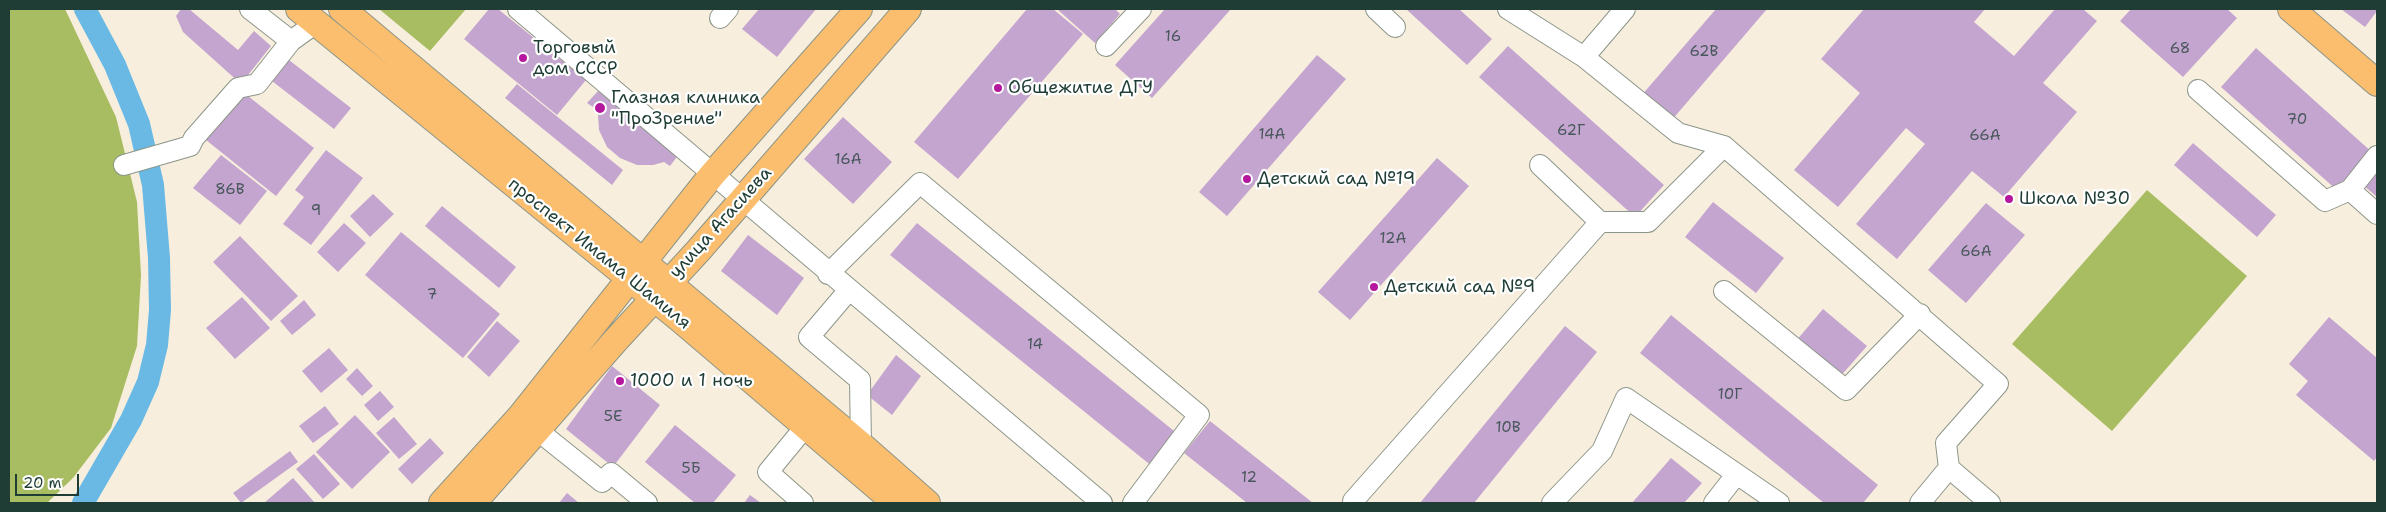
<!DOCTYPE html>
<html>
<head>
<meta charset="utf-8">
<style>
  body { margin:0 }
  #map { position:relative; width:2386px; height:512px; overflow:hidden; background:#f8eede; font-family:"Shantell Sans",sans-serif }
  canvas { display:block }
  .frame { position:absolute; inset:0; border:10px solid #1f3d34; pointer-events:none }
  .scale { position:absolute; left:15px; top:474px; width:64px; height:22px; box-sizing:border-box; border:2px solid #1f3d34; border-top:0; padding-left:6px; font-size:15px; line-height:18px; white-space:nowrap; color:#1f3d34; -webkit-text-stroke:4px #fff; paint-order:stroke }
</style>
</head>
<body>
<div id="map">
<canvas width="2386" height="512"></canvas>
<div class="frame"></div>
<div class="scale">20 m</div>
</div>
<script>
const g = document.querySelector('canvas').getContext('2d');
g.lineJoin = 'round';
function fillPath(path, color) {
  g.fillStyle = color;
  g.fill(path, 'evenodd');
}
function poly(rows) {
  const path = new Path2D();
  for (const r of rows) {
    path.moveTo(r[0], r[1]);
    for (let i = 2; i < r.length; i += 2) path.lineTo(r[i], r[i + 1]);
  }
  return path;
}
function trace(path, color, width, dash) {
  g.strokeStyle = color;
  g.lineWidth = width;
  g.lineCap = dash ? 'butt' : 'round';
  g.setLineDash(dash || []);
  g.stroke(path);
}
function label(font, color, halo, rows, align = 'center') {
  g.font = font + ' "Shantell Sans",sans-serif';
  g.lineWidth = 4.5;
  g.setLineDash([]);
  g.textBaseline = 'middle';
  g.strokeStyle = halo;
  g.fillStyle = color;
  for (const [text, x, y, turn = 0] of rows) {
    g.save();
    g.translate(x, y);
    g.rotate((+turn || 0) * Math.PI / 180);
    g.textAlign = isNaN(turn) ? turn : align;
    if (halo) g.strokeText(text, 0, 0);
    g.fillText(text, 0, 0);
    g.restore();
  }
}
const green = poly([
  [9,9,65,9,116,117,137,202,141,275,137,346,111,428,73,478,47,503,9,503],
  [379,9,466,9,430,51],
  [2147,190,2247,276,2112,431,2012,344]
]);
const canal = poly([
  [83,503,131,420,148,382,157,345,160,310,159,258,153,185,139,124,115,65,85,9]
]);
const building = poly([
  [181,9,189,9,238,50,254,31,271,46,241,84,183,32,176,16],
  [489,9,498,9,586,80,557,115,464,39],
  [759,9,816,9,777,57,742,29],
  [1027,9,1053,9,1083,34,958,179,914,142],
  [1057,9,1117,9,1116,10,1120,14,1095,43],
  [1165,9,1231,9,1152,98,1115,65],
  [1406,9,1459,9,1492,39,1467,65],
  [1716,9,1767,9,1671,121,1641,96],
  [1864,9,1985,9,1974,22,2014,56,2055,9,2083,9,2097,21,2043,83,2077,112,2004,197,1972,171,1897,259,1856,224,1925,144,1906,128,1838,207,1794,170,1860,93,1821,59],
  [2131,9,2227,9,2237,18,2183,77,2120,21],
  [2341,9,2377,9,2377,11,2365,27],
  [1508,46,1664,185,1635,217,1479,77],
  [2256,48,2374,154,2339,192,2221,87],
  [1317,55,1346,79,1227,216,1199,192],
  [289,60,351,108,334,129,272,81],
  [517,84,623,170,612,185,505,98],
  [239,89,314,148,276,196,201,136],
  [598,91,679,154,670,166,664,162,653,165,637,165,620,158,607,147,599,130,598,115,593,107,587,103],
  [843,117,892,162,853,204,804,159],
  [2193,143,2276,215,2257,237,2174,165],
  [326,150,363,178,311,245,283,224,304,197,295,190],
  [221,155,267,191,240,225,193,188],
  [1437,158,1469,186,1350,320,1318,292],
  [2377,169,2377,197,2363,185],
  [373,194,394,214,370,237,350,216],
  [1713,202,1784,258,1756,293,1685,237],
  [1986,203,2025,235,1966,303,1928,270],
  [442,206,516,267,499,288,425,226],
  [344,223,366,243,338,272,317,252],
  [917,223,1179,435,1153,467,890,255],
  [401,232,500,314,463,358,365,275],
  [748,235,804,278,777,315,721,271],
  [240,236,298,296,271,321,213,262],
  [242,297,270,328,235,359,206,328],
  [304,300,316,315,292,335,280,321],
  [1823,309,1867,346,1839,378,1796,341],
  [1671,315,1878,485,1863,503,1824,503,1640,353],
  [2329,317,2377,358,2377,457,2374,461,2296,395,2308,381,2289,364],
  [497,321,520,341,489,377,467,357],
  [1565,326,1597,352,1474,503,1420,503],
  [329,348,348,370,321,393,302,371],
  [896,355,921,376,892,415,867,395],
  [612,366,660,405,613,467,566,429],
  [357,368,373,386,362,396,346,379],
  [380,391,394,407,378,421,364,405],
  [325,406,339,424,313,443,299,426],
  [355,415,390,452,352,489,316,452],
  [394,417,417,444,399,459,376,433],
  [1210,421,1313,503,1247,503,1184,453],
  [675,425,736,475,713,503,695,503,645,462],
  [430,438,444,453,412,484,398,469],
  [290,451,298,462,241,503,233,493],
  [314,454,340,484,323,499,296,469],
  [1671,458,1702,483,1684,503,1632,503],
  [293,478,315,503,264,503],
  [567,493,579,503,559,503],
  [750,495,761,503,744,503]
]);
const minor = poly([
  [250,9,291,41,316,23],
  [518,9,1102,503],
  [1376,9,1395,27],
  [1508,9,1584,57,1678,133,1724,146,1998,384,1946,443,1949,468,1990,503],
  [720,18,728,9],
  [1106,46,1141,9],
  [1584,57,1625,9],
  [2198,90,2325,201,2350,190,2377,214],
  [124,165,190,146,194,138,238,88,257,84,291,41],
  [1540,165,1600,222],
  [2350,190,2377,156],
  [828,274,920,183,1199,415,1133,503],
  [849,290,809,337,860,380,861,445],
  [1724,291,1846,390,1920,314],
  [537,430,602,482,611,473,647,503],
  [803,503,768,472,805,427],
  [1355,503,1353,501,1600,222,1648,222,1724,146],
  [1552,503,1602,451,1626,398,1779,503],
  [1714,503,1736,475],
  [1920,503,1949,468]
]);
const major = poly([
  [299,9,681,320,896,503],
  [342,9,861,445,927,503],
  [2291,9,2377,83],
  [442,503,520,417,712,175,859,9],
  [473,503,615,341,698,251,908,9]
]);
const markers = [
  [523,58,5,"#b5179e"],
  [998,88,5,"#b5179e"],
  [600,108,6,"#b5179e"],
  [1247,179,5,"#b5179e"],
  [2009,199,5,"#b5179e"],
  [1374,287,5,"#b5179e"],
  [620,381,5,"#b5179e"]
];
const numberNames = [
  ["16",1173,37],
  ["68",2180,49],
  ["62В",1704,52],
  ["70",2297,120],
  ["62Г",1571,131],
  ["14А",1272,135],
  ["66А",1985,136],
  ["16А",848,160],
  ["86В",230,190],
  ["9",316,211],
  ["12А",1393,239],
  ["66А",1976,252],
  ["7",432,295],
  ["14",1035,345],
  ["10Г",1730,395],
  ["5Е",613,417],
  ["10В",1508,428],
  ["5Б",691,469],
  ["12",1249,478]
];
const poiNames = [
  ["Торговый",533,48],
  ["дом СССР",533,69],
  ["Общежитие ДГУ",1008,88],
  ["Глазная клиника",611,98],
  ["\"ПроЗрение\"",611,119],
  ["Детский сад №19",1257,179],
  ["Школа №30",2019,199],
  ["Детский сад №9",1384,287],
  ["1000 и 1 ночь",630,381]
];
const streetNames = [
  ["улица Агасиева",721,223,-48],
  ["проспект Имама Шамиля",599,254,39]
];
fillPath(green, '#a8bd62');
trace(canal, '#6ab9e5', 22);
fillPath(building, '#c4a5cf');
trace(minor, '#8c9689', 22);
trace(major, '#8c9689', 28);
trace(minor, '#fff', 20);
trace(major, '#fbbe6e', 26);
for (const [x, y, r, color] of markers) {
  const dot = new Path2D();
  dot.arc(x, y, r, 0, 2 * Math.PI);
  g.fillStyle = color;
  g.fill(dot);
  trace(dot, '#fff', 2);
}
label('15px', '#48575b', null, numberNames);
label('18px', '#1f3d34', '#fff', poiNames, 'left');
label('18px', '#1f3d34', '#fff', streetNames);
</script>
</body>
</html>
